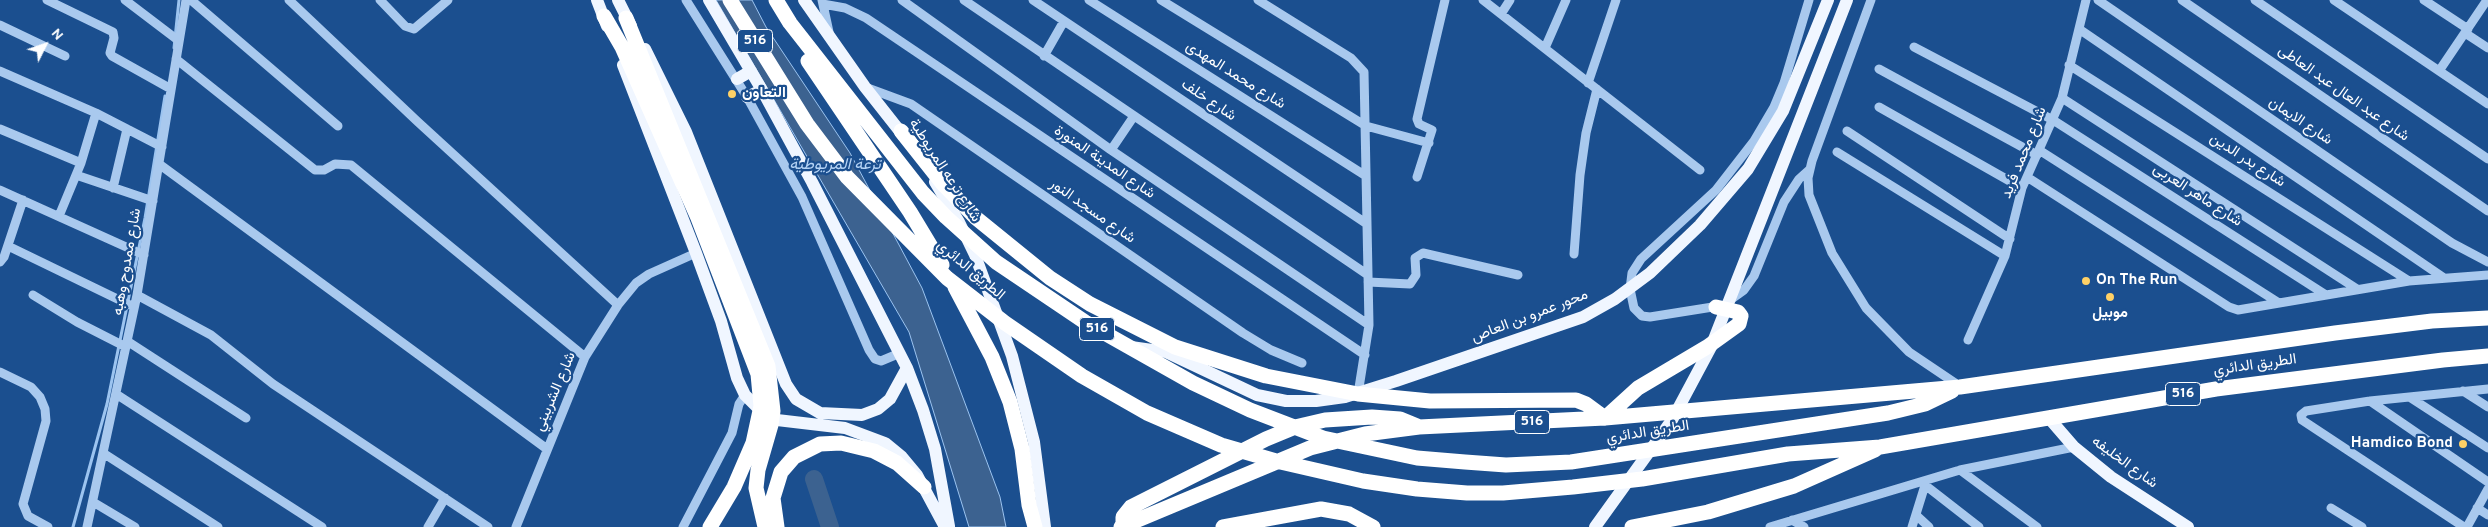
<!DOCTYPE html>
<html>
<head>
<meta charset="utf-8">
<style>
  body { margin:0 }
  #map { position:relative; width:2488px; height:527px; overflow:hidden; background:#1b4f8f; font-family:Overpass,sans-serif }
  canvas { display:block }
  .north { position:absolute; left:20px; top:20px; width:50px; height:50px; -webkit-text-stroke:4px #1b4f8f; paint-order:stroke; rotate:49deg; font-size:14px; font-weight:700; line-height:20px; text-align:center; color:#fff }
  .north::after { content:''; display:block; margin:auto; width:18px; height:22px; background:#fff; clip-path:polygon(50% 0,100% 100%,50% 72%,0 100%) }
</style>
</head>
<body>
<div id="map">
<canvas width="2488" height="527"></canvas>
<div class="north">N</div>
</div>
<script>
const g = document.querySelector('canvas').getContext('2d');
g.lineJoin = 'round';
function fillPath(path, color) {
  g.fillStyle = color;
  g.fill(path, 'evenodd');
}
function poly(rows) {
  const path = new Path2D();
  for (const r of rows) {
    path.moveTo(r[0], r[1]);
    for (let i = 2; i < r.length; i += 2) path.lineTo(r[i], r[i + 1]);
  }
  return path;
}
function trace(path, color, width, dash) {
  g.strokeStyle = color;
  g.lineWidth = width;
  g.lineCap = dash ? 'butt' : 'round';
  g.setLineDash(dash || []);
  g.stroke(path);
}
function label(font, color, halo, rows, align = 'center') {
  g.font = font + ' Overpass,Vazirmatn,sans-serif';
  g.lineWidth = 4.5;
  g.setLineDash([]);
  g.textBaseline = 'middle';
  g.strokeStyle = halo;
  g.fillStyle = color;
  for (const [text, x, y, turn = 0] of rows) {
    g.save();
    g.translate(x, y);
    g.rotate((+turn || 0) * Math.PI / 180);
    g.textAlign = isNaN(turn) ? turn : align;
    if (halo) g.strokeText(text, 0, 0);
    g.fillText(text, 0, 0);
    g.restore();
  }
}
const water = poly([
  [716,0,752,0,766,27,850,153,922,288,1000,497,1006,527,969,527,909,332,716,0]
]);
const stream = poly([
  [174,48,179,0],
  [73,527,107,404,145,218,165,96]
]);
const river = poly([
  [814,479,830,527]
]);
const minor = poly([
  [47,0,113,32,114,38,110,53,112,56,171,89],
  [125,0,179,41],
  [191,0,338,126],
  [289,0,418,122,618,305],
  [380,0,405,26,414,29,448,0],
  [686,0,747,97,802,197,869,350,875,359,881,361,900,353],
  [822,0,829,32],
  [902,0,1111,150,1369,325],
  [964,0,1368,275],
  [1033,0,1367,224],
  [1089,0,1366,176],
  [1161,0,1366,126,1429,143],
  [1258,0,1351,58,1364,72,1369,325,1358,394],
  [1483,0,1700,170],
  [1871,0,1812,161,1808,178,1809,195,1832,253,1866,308,1909,352,1958,385],
  [2098,0,2452,243,2488,262],
  [2182,0,2488,211],
  [2255,0,2488,159],
  [2334,0,2488,104],
  [2424,0,2468,29],
  [823,4,845,8,866,18,1365,355],
  [1501,14,1510,0],
  [0,25,65,56],
  [2079,29,2444,278],
  [2465,33,2488,48],
  [1914,47,2053,120,2326,295],
  [1545,48,1566,0],
  [1044,56,1064,21],
  [176,59,315,170,324,170,335,164,351,165,585,357],
  [2069,65,2409,281],
  [1879,69,2037,155],
  [0,71,96,113,162,147],
  [2439,71,2487,0],
  [1588,83,1616,0],
  [865,87,911,104,1243,333,1271,350,1302,363],
  [2062,98,2357,289],
  [1879,107,2022,188],
  [0,129,81,163],
  [1847,131,2010,239],
  [1111,150,1134,116],
  [2039,150,2279,303],
  [1837,152,2005,256],
  [159,164,547,449],
  [76,175,153,201],
  [1417,177,1432,130,1419,124,1417,119,1445,0],
  [2027,177,2229,307,2238,310,2409,281,2488,275],
  [113,188,127,129],
  [0,190,144,255],
  [59,216,81,163,96,113],
  [8,246,134,307],
  [1574,254,1580,175,1586,133,1597,89],
  [0,262,4,257,23,200],
  [1368,282,1410,284,1416,275,1415,258,1423,253,1518,275],
  [33,295,77,322,126,347],
  [137,295,211,335,273,384,488,527],
  [1730,300,1744,290,1754,276,1784,202,1799,179,1809,170],
  [1719,306,1650,317,1642,316,1634,308,1630,289,1632,273,1641,259,1716,190,1754,141,1774,107,1784,83,1809,0],
  [1968,340,2005,256,2022,188,2062,98,2086,0],
  [127,341,246,418],
  [0,372,31,387,40,397,45,409,46,421,23,504,28,516,48,527],
  [2463,391,2488,407],
  [116,394,322,527],
  [2411,398,2488,448],
  [2370,401,2488,482],
  [103,453,218,527],
  [1960,470,2037,527],
  [1925,485,1979,527],
  [93,502,135,527],
  [2331,508,2362,527],
  [2477,508,2488,515],
  [1916,515,1929,527],
  [1792,520,1804,527],
  [87,527,137,295,186,0],
  [428,527,445,498],
  [516,527,585,357,618,305,636,283,649,274,696,253],
  [683,527,732,433,739,404,745,395],
  [1770,527,1960,470,2074,447],
  [1912,527,1926,482],
  [2464,527,2302,420,2301,415,2306,411,2370,401,2488,389],
  [2467,527,2488,489]
]);
const major = poly([
  [597,0,607,26],
  [618,0,631,26],
  [709,0,762,90,812,182,907,368,923,410,935,449,949,526],
  [804,0,865,87,906,139],
  [645,49,686,132,786,384,796,399,820,413,862,415,878,409,890,399,907,368],
  [623,65,696,253,721,321,737,378,745,395,762,412,777,420,845,428,885,443,902,457,917,475,945,527],
  [737,79,751,71],
  [747,97,762,90],
  [935,182,959,222,975,255,1012,356,1034,442,1045,527],
  [1131,347,1166,352,1257,395,1286,401,1316,401,1345,397,1396,381,1583,317,1615,299,1650,273,1700,225,1748,169,1783,111,1828,0],
  [2048,417,2074,447,2111,477,2188,527],
  [1595,527,1672,420,1711,347,1847,0]
]);
const highway = poly([
  [730,0,807,124,847,177,947,278,1005,323,1082,376,1147,413,1221,445,1276,461,1363,481,1417,489,1467,493,1503,493,1573,487,1642,479,1788,454,1880,447,2216,389,2443,360,2488,356],
  [776,0,790,23,923,193,946,217,996,262,1085,322,1193,383,1250,410,1323,438,1417,458,1465,462,1506,465,1571,462,1888,413,1925,404,1952,391],
  [604,16,622,47,698,218,758,374,761,406,753,443,734,487,710,527],
  [626,18,768,366,773,411,771,425,758,470,756,488,765,527],
  [808,61,910,212,942,265],
  [901,131,943,184,976,218,1050,278,1090,304,1175,347,1266,376,1358,394,1430,401,1576,400,1586,404,1605,418,1638,388,1707,347,1739,324,1741,316,1738,312,1716,307],
  [955,287,992,357,1010,402,1022,449,1029,505,1035,527],
  [777,527,773,498,781,472,794,457,820,444,841,443,874,451,897,463,924,487],
  [1121,527,1310,448,1365,434,1419,427,1605,418,1960,387,2335,333,2432,321,2488,318],
  [1123,527,1123,517,1131,507,1266,439,1295,427,1325,420,1372,417,1400,419,1417,426],
  [1223,527,1321,509,1349,514,1373,527],
  [1632,527,1708,512,1794,486,1875,450]
]);
const markers = [
  [732,94,5,"#ffd166"],
  [2086,281,5,"#ffd166"],
  [2110,297,5,"#ffd166"],
  [2463,444,5,"#ffd166"]
];
const shields = [
  [755,41,35],
  [1097,329,35],
  [2183,394,35],
  [1532,422,35]
];
const shieldNames = [
  ["516",755,41],
  ["516",1097,329],
  ["516",2183,394],
  ["516",1532,422]
];
const streetNames = [
  ["شارع محمد المهدى",1235,76,32],
  ["شارع عبد العال عبد العاطى",2343,94,35],
  ["شارع خلف",1208,101,34],
  ["شارع الايمان",2300,122,34],
  ["شارع محمد فريد",2025,153,-68],
  ["شارع بدر الدين",2247,161,33],
  ["شارع المدينة المنورة",1104,163,34],
  ["شارع ترعه المريوطية",944,171,57],
  ["شارع ماهر العربى",2197,196,33],
  ["شارع مسجد النور",1092,212,35],
  ["شارع ممدوح وهبه",128,262,-80],
  ["الطريق الدائري",970,271,40],
  ["محور عمرو بن العاص",1530,317,-21],
  ["الطريق الدائري",2255,366,-8],
  ["شارع الشربيني",556,392,-67],
  ["الطريق الدائري",1648,433,-9],
  ["شارع الخليفه",2124,463,36]
];
const poiNames = [
  ["التعاون",742,94],
  ["On The Run",2096,281],
  ["موبيل",2110,314,"center"],
  ["Hamdico Bond",2453,444,"right"]
];
const waterNames = [
  ["ترعة المريوطية",835,166]
];
fillPath(water, '#3c6290');
trace(water, '#9cc4f0', 1);
trace(stream, '#9cc4f0', 3);
trace(river, '#3c6290', 18);
trace(minor, '#a9c9ee', 9);
trace(major, '#f0f6ff', 12);
trace(highway, '#fff', 15);
for (const [x, y, r, color] of markers) {
  const dot = new Path2D();
  dot.arc(x, y, r, 0, 2 * Math.PI);
  g.fillStyle = color;
  g.fill(dot);
  trace(dot, '#1b4f8f', 2);
}
for (const [x, y, w] of shields) {
  const box = new Path2D();
  box.roundRect(x - w / 2, y - 11.5, w, 23, 4);
  g.fillStyle = '#1b4f8f';
  g.fill(box);
  trace(box, '#fff', 1);
}
label('bold 14px', '#fff', null, shieldNames);
label('15px', '#fff', '#1b4f8f', streetNames);
label('bold 15px', '#fff', '#1b4f8f', poiNames, 'left');
label('italic 16px', '#b5d3f5', '#1b4f8f', waterNames);
</script>
</body>
</html>
